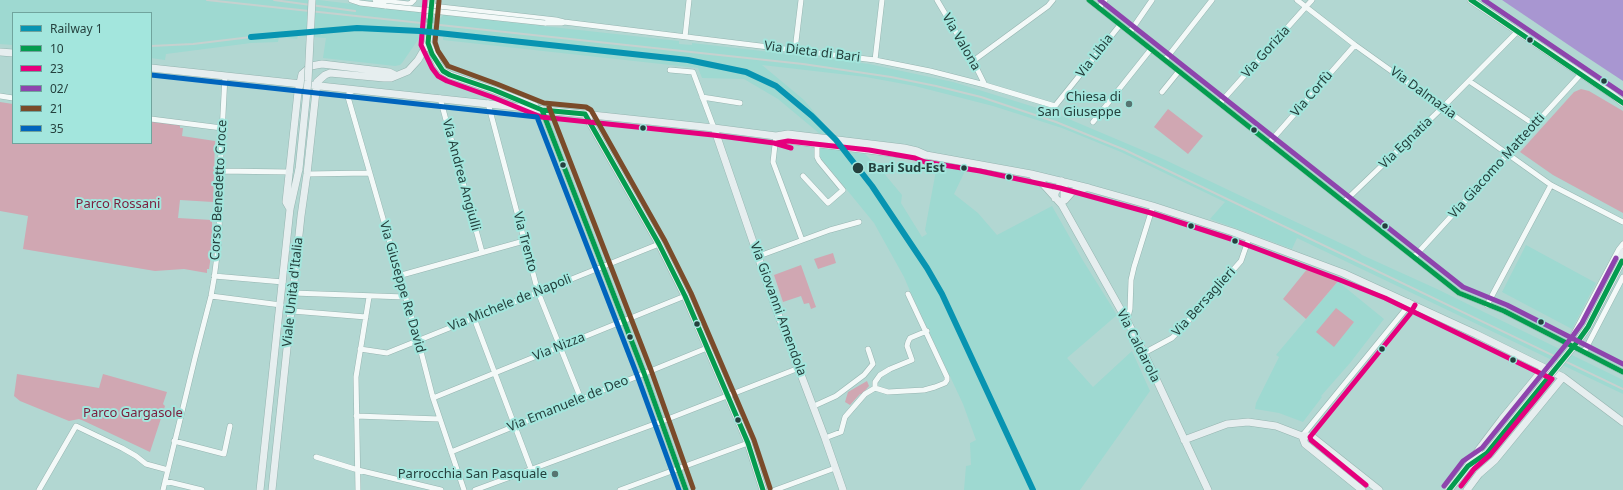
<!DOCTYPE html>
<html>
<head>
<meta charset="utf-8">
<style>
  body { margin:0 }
  #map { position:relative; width:1623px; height:490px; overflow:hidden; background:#b2d7d2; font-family:"Noto Sans",sans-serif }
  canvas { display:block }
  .legend { position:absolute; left:12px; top:12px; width:140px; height:132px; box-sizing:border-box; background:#a3e6dd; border:1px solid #70a49d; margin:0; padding:5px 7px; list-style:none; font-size:12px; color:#24403d }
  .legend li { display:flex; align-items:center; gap:8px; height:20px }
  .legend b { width:20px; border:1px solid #70a49d }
</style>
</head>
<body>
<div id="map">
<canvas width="1623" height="490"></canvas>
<ul class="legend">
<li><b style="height:5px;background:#0794b1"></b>Railway 1</li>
<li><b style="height:5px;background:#049c4f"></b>10</li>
<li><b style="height:5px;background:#e5007d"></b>23</li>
<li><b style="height:5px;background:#8e44ad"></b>02/</li>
<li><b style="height:5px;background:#7a4b2a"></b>21</li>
<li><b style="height:5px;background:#0065bd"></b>35</li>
</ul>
</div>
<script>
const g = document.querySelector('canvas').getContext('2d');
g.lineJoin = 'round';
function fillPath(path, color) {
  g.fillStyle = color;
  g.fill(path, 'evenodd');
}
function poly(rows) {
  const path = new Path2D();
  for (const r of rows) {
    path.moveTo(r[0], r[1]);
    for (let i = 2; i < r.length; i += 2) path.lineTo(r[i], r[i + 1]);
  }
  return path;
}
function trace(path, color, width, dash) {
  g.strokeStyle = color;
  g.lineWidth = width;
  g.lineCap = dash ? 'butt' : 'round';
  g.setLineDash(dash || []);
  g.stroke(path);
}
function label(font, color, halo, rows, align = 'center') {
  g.font = font + ' "Noto Sans",sans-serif';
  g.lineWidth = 4;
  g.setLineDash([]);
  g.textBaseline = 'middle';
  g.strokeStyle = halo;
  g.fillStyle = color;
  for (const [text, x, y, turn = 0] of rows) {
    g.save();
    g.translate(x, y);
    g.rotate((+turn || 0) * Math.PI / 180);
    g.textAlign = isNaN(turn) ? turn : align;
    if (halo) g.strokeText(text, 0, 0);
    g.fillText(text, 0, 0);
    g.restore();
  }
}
const built = poly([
  [0,0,319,0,419,12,422,17,439,18,442,17,443,15,679,41,679,44,692,45,692,43,841,60,869,64,953,82,1057,114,1161,158,1357,251,1362,255,1437,289,1623,380,1623,394,1297,238,1292,249,1210,219,1225,202,1121,152,1062,128,993,106,915,86,866,77,762,65,804,100,848,152,865,154,882,171,902,195,901,203,922,237,927,234,925,230,937,165,965,171,954,194,978,213,997,235,1052,206,1082,259,1117,315,1067,358,1093,387,1132,351,1150,391,1080,490,964,490,966,466,971,465,970,443,976,440,963,404,910,291,904,277,874,223,820,157,818,151,819,146,834,147,823,134,820,134,778,99,744,79,702,78,698,68,443,40,443,37,422,34,402,63,400,65,395,66,323,58,326,38,298,36,297,39,279,37,278,42,251,43,166,54,165,60,151,58,151,13,13,13,13,45,0,44],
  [1526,245,1596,283,1572,329,1502,292],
  [1339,280,1341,284,1384,319,1350,363,1321,396,1322,397,1303,422,1279,413,1255,409,1256,403,1279,357,1276,355]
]);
const green = poly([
  [1581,89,1589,91,1623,111,1623,213,1553,175,1520,152,1574,92],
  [0,102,13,104,13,143,151,143,151,121,180,125,180,128,183,128,182,136,215,141,213,202,180,200,178,218,212,220,212,241,213,242,209,269,207,269,207,273,184,269,155,271,23,249,28,216,0,211],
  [1168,109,1203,136,1188,154,1154,127],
  [833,253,836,263,818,269,814,259],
  [801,265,816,307,811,309,809,303,804,304,801,296,783,302,774,275],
  [1308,268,1339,280,1306,319,1283,299],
  [1336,308,1354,322,1334,347,1316,332],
  [17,374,99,388,103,374,167,392,163,404,165,406,150,452,84,421,79,419,69,421,20,401,14,396],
  [867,381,869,386,862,394,860,394,850,405,845,402,848,392]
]);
const water = poly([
  [1502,0,1623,0,1623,81,1579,52]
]);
const secondaryTunnel = poly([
  [429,35,430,16]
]);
const street = poly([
  [351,0,360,3,386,6],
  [375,0,408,4,411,3,414,0],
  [937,0,973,61,985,85],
  [1089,0,1459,293,1504,311,1623,372],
  [1297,0,1355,45,1551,185,1623,222],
  [432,6,556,20,564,22,875,60,930,71,985,85,1055,106,1120,25],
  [1099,8,1105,0],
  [545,23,562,23],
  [1130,32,1152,0],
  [685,37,689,0],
  [795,50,801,0],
  [875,60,882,0],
  [1165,60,1212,0],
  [973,61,1048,6,1053,0],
  [670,70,693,72,714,128],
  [1469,81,1535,125],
  [354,90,349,93,348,97,418,340,433,398,464,490],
  [1162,92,1179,71],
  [0,96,13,98],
  [702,97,740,103],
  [440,98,482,252],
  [488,103,538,292,581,399],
  [1220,103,1312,0],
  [542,110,644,373,686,490],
  [151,119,222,128],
  [1093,122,1151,49],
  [776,136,773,162,802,240],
  [1269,143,1355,45],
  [220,171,290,172],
  [307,174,369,173],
  [803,176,828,203,843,190,819,161,817,157,817,143],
  [1344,202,1443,107,1518,31],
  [759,256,830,230,859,222],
  [1414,257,1581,74],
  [214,276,283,282],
  [398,276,524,241],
  [293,293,405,297],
  [211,296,281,305],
  [1487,305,1551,185],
  [292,311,366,317],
  [474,318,531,469],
  [1127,321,1130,309,1131,280,1134,267,1153,206],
  [1569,343,1619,249,1623,244],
  [360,349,387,353,659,244],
  [1584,352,1623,277],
  [1144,353,1172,338,1181,329,1241,261,1249,238],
  [875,388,888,392,924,390,935,387,945,383,947,380,947,377,908,294],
  [875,388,875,382,880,375,890,369,912,360,907,346,908,342,910,338,927,331],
  [433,398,685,296],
  [814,406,836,396,864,375,873,364,868,349],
  [356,416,439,419],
  [1302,436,1405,310,1409,302],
  [825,438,841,432,845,417,865,394,875,388],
  [174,441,224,454,230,426],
  [451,452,707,348],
  [316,457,358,470,441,490],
  [165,481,202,490],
  [39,490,76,426,122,448,136,456,146,464,168,470],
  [163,490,195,358,211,296,214,279,219,240,220,171,225,76],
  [358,490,356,377,369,297],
  [475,490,660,422,799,368],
  [620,490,748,443],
  [775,490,835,468]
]);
const secondary = poly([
  [1471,0,1613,95,1623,103],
  [430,16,432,0],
  [428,43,438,64,443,71,450,75,494,90,535,106],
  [0,52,13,53],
  [151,68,714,128,776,136,787,140,917,156,926,155],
  [585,114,659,244,685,296,748,443,763,490],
  [714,128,775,306,825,438,843,490],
  [776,136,788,134,904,148,917,151,926,155,1031,174,1089,188,1153,206,1233,232,1343,273,1476,334,1563,377,1623,422],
  [1033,176,1043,184,1062,205,1127,321,1144,353,1208,490],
  [1055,198,1055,193,1062,181,1064,186,1064,200],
  [1065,200,1072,192,1086,188],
  [290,209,286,202,298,92,302,74,311,66,322,64,389,72,395,75],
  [1623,252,1621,256,1623,261],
  [1302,436,1305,444,1362,490],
  [1184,440,1227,424,1248,422,1276,426,1302,436,1311,436,1379,490],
  [1468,466,1480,448,1502,419,1544,368],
  [260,490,290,209,299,169],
  [272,490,301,216,307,174,317,82,325,75,330,73,384,78,391,78,408,71,418,60,428,43,429,35],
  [1449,490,1468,466,1487,453],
  [1467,490,1479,474,1495,460,1563,377]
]);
const rail = poly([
  [207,0,803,64,891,77,936,86,981,97,1056,122,1125,150,1623,389],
  [274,0,355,11],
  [151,46,193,44,251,37]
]);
const streetBridge = poly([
  [386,6,545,23]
]);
const secondaryBridge = poly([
  [299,169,308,81,312,0],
  [1487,453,1578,341,1588,327,1622,261]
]);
const bus1 = poly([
  [432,0,428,43,432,54,443,71,450,75,494,90,542,110,585,114,659,244,685,296,748,443,763,490],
  [1089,0,1459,293,1504,311,1623,372],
  [1471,0,1623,103],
  [542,110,644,373,686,490],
  [1449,490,1468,466,1487,453,1578,341,1588,327,1622,261]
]);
const bus2 = poly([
  [425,0,421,45,432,68,438,76,447,81,492,97,541,117,713,135,774,143,791,148],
  [777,143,788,141,869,150,915,158,925,162,980,171,1060,188,1151,213,1231,239,1340,280,1385,298,1552,379,1490,455,1474,469,1461,486],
  [1366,485,1311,440,1310,437,1410,314,1415,305]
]);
const bus3 = poly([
  [1100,0,1463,287,1507,305,1623,364],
  [1484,0,1623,94],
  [1444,486,1463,461,1482,448,1572,337,1582,323,1616,258]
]);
const bus4 = poly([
  [439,1,435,42,438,51,448,66,497,84,544,103,586,107,591,110,665,241,691,293,754,440,770,488],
  [549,107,651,370,693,488]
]);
const bus5 = poly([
  [151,75,537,117,637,375,679,490]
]);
const rail1 = poly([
  [251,37,357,28,420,31,688,60,746,72,776,86,812,116,836,140,872,186,927,268,942,294,1033,490]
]);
const markers = [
  [1530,40,3.5,"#24403d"],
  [1604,81,3.5,"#24403d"],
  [1129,104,4,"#567571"],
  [643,128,3.5,"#24403d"],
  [1254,130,3.5,"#24403d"],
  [563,165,3.5,"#24403d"],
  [858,168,6,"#24403d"],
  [964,168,3.5,"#24403d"],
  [1009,177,3.5,"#24403d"],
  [1191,226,3.5,"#24403d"],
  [1385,226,3.5,"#24403d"],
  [1235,241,3.5,"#24403d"],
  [1541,322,3.5,"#24403d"],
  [697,324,3.5,"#24403d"],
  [630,337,3.5,"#24403d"],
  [1382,349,3.5,"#24403d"],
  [1513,360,3.5,"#24403d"],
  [738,420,3.5,"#24403d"],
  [555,474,4,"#567571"]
];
const streetNames = [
  ["Via Valona",961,42,60],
  ["Via Dieta di Bari",812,52,7],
  ["Via Gorizia",1266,52,-48],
  ["Via Libia",1095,56,-52],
  ["Via Dalmazia",1423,93,36],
  ["Via Corfù",1312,94,-49],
  ["Via Egnatia",1406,143,-44],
  ["Via Giacomo Matteotti",1497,166,-48],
  ["Via Andrea Angiulli",461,175,75],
  ["Corso Benedetto Croce",219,190,-87],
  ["Via Trento",525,242,75],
  ["Via Giuseppe Re David",402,287,74],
  ["Viale Unità d'Italia",293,292,-84],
  ["Via Bersaglieri",1204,302,-48],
  ["Via Michele de Napoli",510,303,-22],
  ["Via Giovanni Amendola",778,309,70],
  ["Via Caldarola",1138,346,63],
  ["Via Nizza",559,347,-22],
  ["Via Emanuele de Deo",568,404,-22]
];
const poiNames = [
  ["Chiesa di",1121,97],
  ["San Giuseppe",1121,112],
  ["Parrocchia San Pasquale",547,474]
];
const stopNames = [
  ["Bari Sud-Est",868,168]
];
const parkNames = [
  ["Parco Rossani",118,204],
  ["Parco Gargasole",133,413]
];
fillPath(built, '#9ed9d1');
fillPath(green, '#d0a7b2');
fillPath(water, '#a896d1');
trace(secondaryTunnel, '#96b9b4', 7, [7, 3.5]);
trace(street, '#96b4b0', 6);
trace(secondary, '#96b4b0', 8);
trace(street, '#f3f9f8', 5);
trace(secondary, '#e6eeef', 7);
trace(rail, '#c6d1cf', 2);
trace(streetBridge, '#96b4b0', 6, []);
trace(secondaryBridge, '#96b4b0', 8, []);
trace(streetBridge, '#f3f9f8', 5);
trace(secondaryBridge, '#e6eeef', 7);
trace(bus1, '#049c4f', 5);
trace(bus2, '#e5007d', 5);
trace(bus3, '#8e44ad', 5);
trace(bus4, '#7a4b2a', 5);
trace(bus5, '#0065bd', 5);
trace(rail1, '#0794b1', 6);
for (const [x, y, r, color] of markers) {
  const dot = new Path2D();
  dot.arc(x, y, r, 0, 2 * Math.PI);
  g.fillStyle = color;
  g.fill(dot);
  trace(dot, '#a3e6dd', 1.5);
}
label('13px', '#24403d', '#a3e6dd', streetNames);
label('13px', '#24403d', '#a3e6dd', poiNames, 'right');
label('bold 13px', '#24403d', '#a3e6dd', stopNames, 'left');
label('13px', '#7b1d3c', '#a3e6dd', parkNames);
</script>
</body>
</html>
